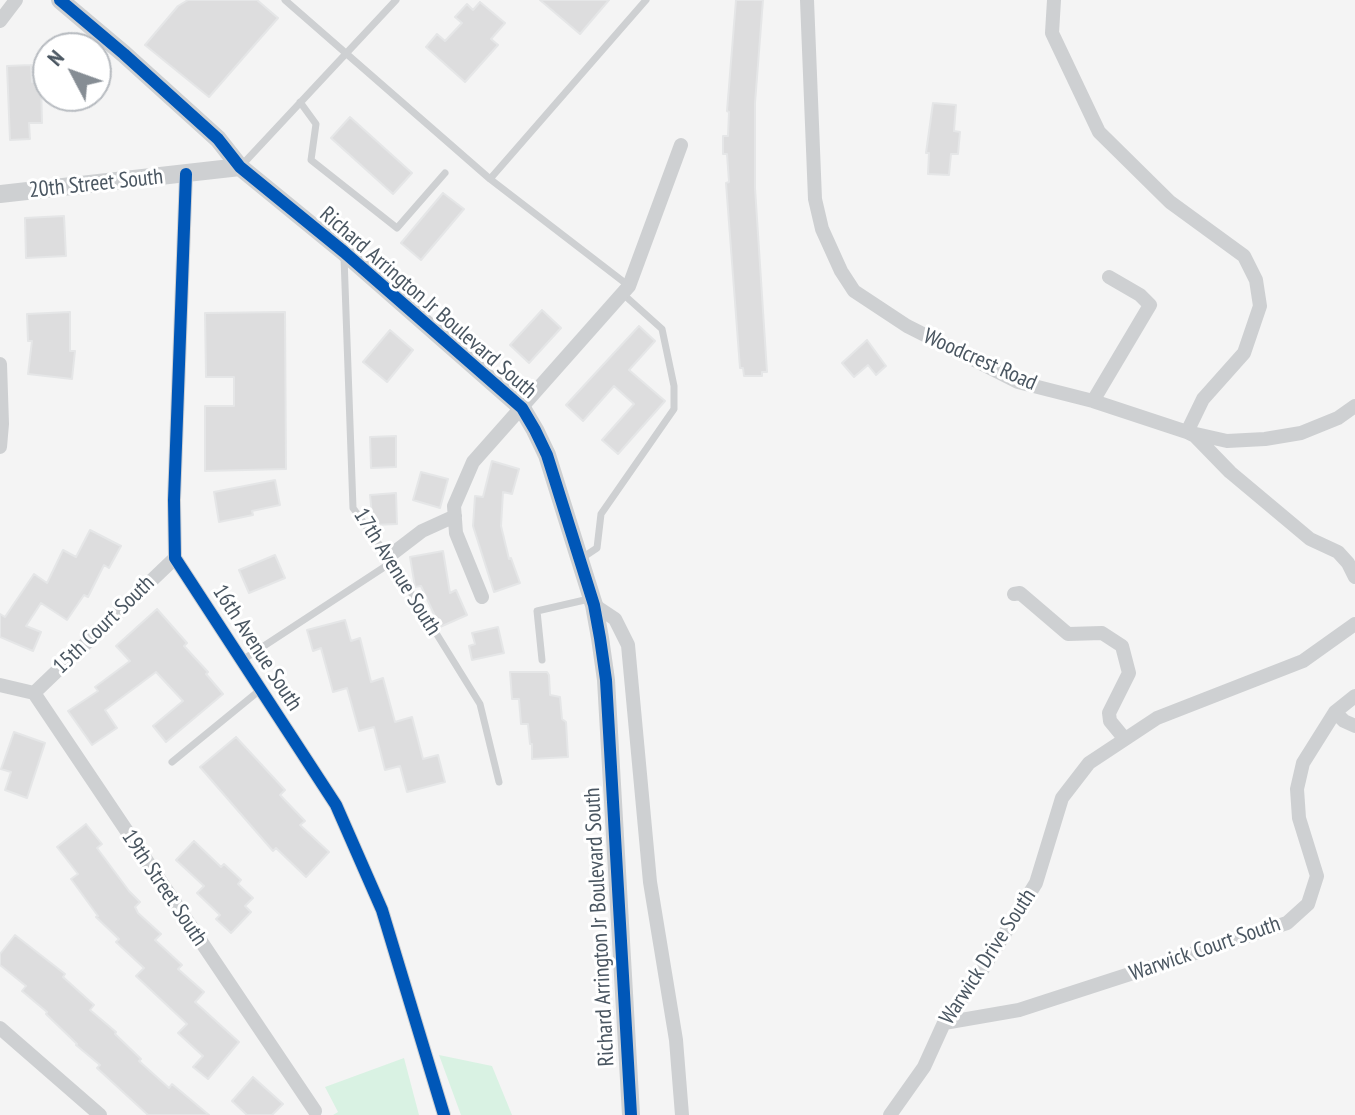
<!DOCTYPE html>
<html>
<head>
<meta charset="utf-8">
<style>
  body { margin:0 }
  #map { position:relative; width:1355px; height:1115px; overflow:hidden; background:#f4f4f4; font-family:"PT Sans Narrow",sans-serif }
  canvas { display:block }
  .north { position:absolute; left:32px; top:32px; width:80px; height:80px; box-sizing:border-box; background:#fff; border:2px solid #b7bbc0; border-radius:50%; rotate:311deg; font-size:22px; font-weight:700; line-height:32px; text-align:center; color:#4a5661 }
  .north::after { content:''; display:block; margin:auto; width:28px; height:36px; background:#868d94; clip-path:polygon(50% 0,100% 100%,50% 72%,0 100%) }
</style>
</head>
<body>
<div id="map">
<canvas width="1355" height="1115"></canvas>
<div class="north">N</div>
</div>
<script>
const g = document.querySelector('canvas').getContext('2d');
g.lineJoin = 'round';
function fillPath(path, color) {
  g.fillStyle = color;
  g.fill(path, 'evenodd');
}
function poly(rows) {
  const path = new Path2D();
  for (const r of rows) {
    path.moveTo(r[0], r[1]);
    for (let i = 2; i < r.length; i += 2) path.lineTo(r[i], r[i + 1]);
  }
  return path;
}
function trace(path, color, width, dash) {
  g.strokeStyle = color;
  g.lineWidth = width;
  g.lineCap = dash ? 'butt' : 'round';
  g.setLineDash(dash || []);
  g.stroke(path);
}
function label(font, color, halo, rows, align = 'center') {
  g.font = font + ' "PT Sans Narrow",sans-serif';
  g.lineWidth = 6;
  g.setLineDash([]);
  g.textBaseline = 'middle';
  g.strokeStyle = halo;
  g.fillStyle = color;
  for (const [text, x, y, turn = 0] of rows) {
    g.save();
    g.translate(x, y);
    g.rotate((+turn || 0) * Math.PI / 180);
    g.textAlign = isNaN(turn) ? turn : align;
    if (halo) g.strokeText(text, 0, 0);
    g.fillText(text, 0, 0);
    g.restore();
  }
}
const green = poly([
  [439,1055,492,1066,512,1115,461,1115],
  [404,1058,419,1115,333,1115,338,1112,325,1087]
]);
const building = poly([
  [188,0,257,0,278,18,209,97,145,45,178,6,188,0],
  [540,0,609,0,580,34,540,0],
  [736,0,763,0,755,103,755,188,767,372,762,372,762,376,744,376,743,368,740,368,726,183,729,182,727,154,723,154,723,136,728,136,729,112,727,111,736,0],
  [480,2,505,23,491,39,498,45,465,82,426,47,437,34,445,41,462,23,455,17,467,4,473,10,480,2],
  [31,65,32,82,41,82,42,123,29,123,30,139,10,140,7,66,31,65],
  [933,103,956,105,954,131,960,132,958,154,951,154,949,175,928,174,929,153,926,153,933,103],
  [350,117,412,173,393,194,331,138,350,117],
  [443,193,464,209,421,260,401,243,443,193],
  [64,216,66,256,26,258,25,218,64,216],
  [542,310,561,328,529,363,510,345,542,310],
  [70,312,70,351,75,351,72,379,28,374,32,341,28,341,27,314,70,312],
  [285,312,286,469,205,471,205,406,234,406,234,377,206,377,205,313,285,312],
  [639,326,655,341,629,370,665,401,618,454,602,440,634,404,614,386,583,421,566,405,639,326],
  [390,330,413,350,387,382,363,362,390,330],
  [867,340,886,366,876,375,868,365,854,377,842,363,867,340],
  [396,436,396,467,371,468,370,437,396,436],
  [492,461,519,469,512,494,503,492,501,526,509,559,511,558,520,583,494,592,473,526,475,496,483,497,492,461],
  [421,472,448,479,440,508,413,500,421,472],
  [275,480,280,505,252,511,253,515,219,522,214,492,275,480],
  [396,493,397,524,373,525,370,495,396,493],
  [90,530,121,546,109,568,104,565,88,597,84,595,67,620,41,603,26,626,41,632,33,651,0,637,0,614,5,617,34,574,47,583,63,550,76,557,90,530],
  [443,551,450,593,456,590,467,615,440,627,421,586,415,587,410,557,443,551],
  [275,555,285,578,249,593,239,570,275,555],
  [157,609,187,643,184,646,208,672,206,674,223,694,166,742,153,726,183,701,156,672,105,710,117,728,92,745,68,711,98,691,95,687,130,661,116,646,157,609],
  [345,620,351,641,360,638,371,682,383,678,395,722,412,717,423,759,438,755,445,782,407,792,400,766,385,770,374,727,359,731,347,688,333,692,321,648,313,651,307,630,345,620],
  [498,627,504,653,472,660,469,646,475,644,472,633,498,627],
  [510,672,547,672,549,675,550,695,560,697,562,719,566,722,568,757,532,759,532,744,530,744,528,724,521,724,519,699,512,699,510,672],
  [14,732,45,743,27,798,5,790,11,772,1,769,14,732],
  [236,737,285,790,280,795,305,821,300,825,329,852,306,877,276,848,273,851,200,767,236,737],
  [86,824,102,844,97,848,129,891,140,902,135,907,138,913,161,934,155,940,182,965,178,969,204,992,195,1002,239,1042,208,1079,193,1067,203,1056,178,1033,187,1024,136,976,144,968,116,942,119,939,96,917,98,916,71,879,78,874,57,847,86,824],
  [194,841,221,867,224,864,241,880,238,884,253,898,245,906,251,912,231,933,216,919,220,915,197,893,204,886,176,860,194,841],
  [15,935,65,974,63,977,94,1005,90,1010,116,1032,115,1034,141,1059,139,1061,169,1088,172,1084,209,1115,148,1115,97,1068,100,1065,76,1045,77,1044,46,1014,47,1012,22,991,26,986,0,965,0,954,15,935],
  [253,1077,283,1104,272,1115,247,1115,232,1101,253,1077]
]);
const service = poly([
  [285,0,490,179,629,286],
  [300,102,316,124,311,160,397,228,445,173],
  [241,166,396,0],
  [490,179,646,0],
  [344,257,353,508,392,562,480,704,499,782],
  [582,558,597,548,601,514,674,409,674,386,662,329,623,294],
  [542,660,537,611,589,599],
  [241,661,392,562],
  [172,762,260,690]
]);
const minor = poly([
  [807,0,815,199,822,229,841,271,854,291,907,326,1018,382,1093,401,1187,432,1195,436,1230,472,1310,539,1338,552,1348,563,1355,577],
  [1054,0,1052,33,1099,132,1170,202,1244,256,1256,280,1260,306,1244,353,1203,399,1187,432,1227,441,1265,439,1301,433,1338,418,1355,406],
  [0,21,16,0],
  [186,174,174,500,175,558,336,805,382,910,444,1115],
  [0,364,2,424,0,447],
  [1093,401,1150,305,1140,295,1109,277],
  [388,557,422,531,455,516],
  [1014,594,1020,593,1068,634,1102,633,1122,646,1129,673,1109,713,1110,721,1124,738],
  [482,597,456,533,454,506,473,462,629,286,681,145],
  [594,605,615,619,628,645,650,882,676,1040,682,1115],
  [0,685,34,693,315,1111],
  [34,693,175,558],
  [1335,712,1344,721,1355,726],
  [944,1023,1019,1010,1287,923,1308,904,1317,876,1299,818,1297,789,1303,763,1335,712,1355,696],
  [0,1028,100,1115],
  [890,1115,924,1067,944,1023,982,970,1036,883,1062,798,1089,763,1157,718,1303,661,1355,624]
]);
const tertiary = poly([
  [60,0,124,54,218,139,240,167,344,252,522,408,535,430,547,455,594,605,600,638,606,680,631,1115],
  [0,194,240,167]
]);
const cycleway = poly([
  [60,0,124,54,218,139,240,167,344,252,522,408,535,430,547,455,594,605,600,638,606,680,631,1115],
  [186,174,174,500,175,558,336,805,382,910,444,1115]
]);
const streetNames = [
  ["20th Street South",96,184,-6],
  ["Richard Arrington Jr Boulevard South",428,303,41],
  ["Woodcrest Road",980,360,24],
  ["17th Avenue South",397,572,58],
  ["15th Court South",104,625,-44],
  ["16th Avenue South",257,648,57],
  ["19th Street South",164,888,56],
  ["Richard Arrington Jr Boulevard South",600,927,-93],
  ["Warwick Court South",1205,949,-19],
  ["Warwick Drive South",988,957,-57]
];
fillPath(green, '#d9f2e3');
fillPath(building, '#ddddde');
trace(building, '#e5e6e7', 2);
trace(service, '#ced0d2', 7);
trace(minor, '#ced0d2', 14);
trace(tertiary, '#ced0d2', 18);
trace(cycleway, '#0057b8', 12);
label('22px', '#4a5661', '#fff', streetNames);
</script>
</body>
</html>
